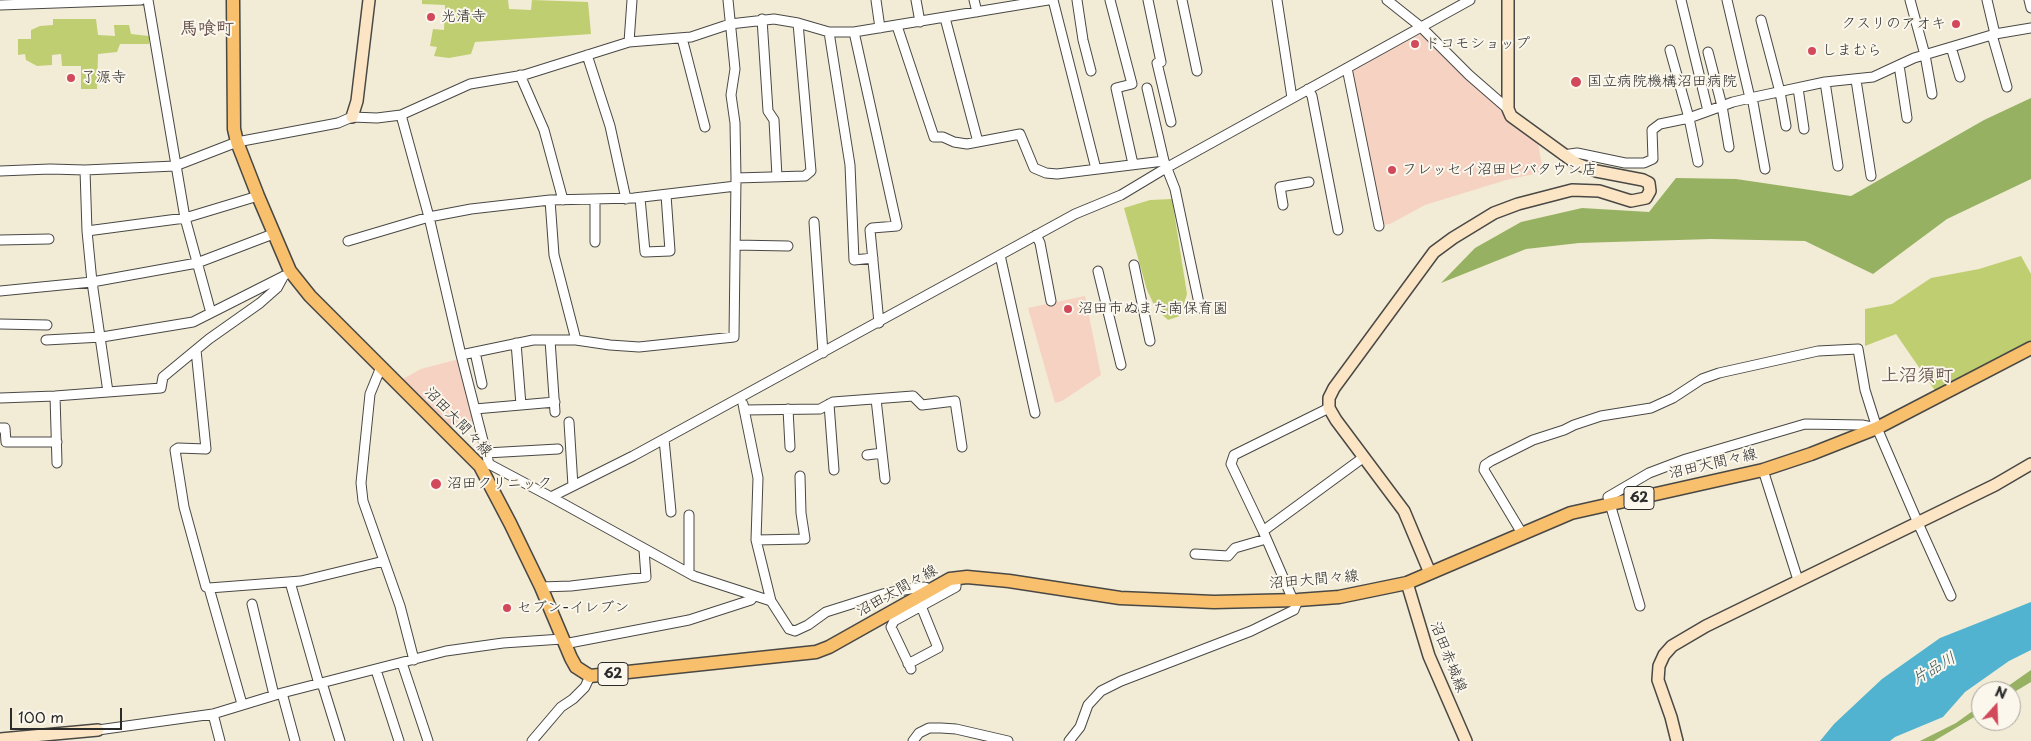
<!DOCTYPE html>
<html>
<head>
<meta charset="utf-8">
<style>
  body { margin:0 }
  #map { position:relative; width:2031px; height:741px; overflow:hidden; background:#f2ecd6; font-family:"Playpen Sans",sans-serif }
  canvas { display:block }
  .north { position:absolute; left:1971px; top:681px; width:50px; height:50px; box-sizing:border-box; background:#fbf7ec; border:1px solid #a8a59f; border-radius:50%; rotate:20deg; font-size:14px; font-weight:700; line-height:20px; text-align:center; color:#2b2b2b }
  .north::after { content:''; display:block; margin:auto; width:18px; height:22px; background:#d1495b; clip-path:polygon(50% 0,100% 100%,50% 72%,0 100%) }
  .scale { position:absolute; left:10px; top:708px; width:112px; height:22px; box-sizing:border-box; border:2px solid #2b2b2b; border-top:0; padding-left:6px; font-size:15px; line-height:18px; white-space:nowrap; color:#2b2b2b; -webkit-text-stroke:4px #fbf7ec; paint-order:stroke }
</style>
</head>
<body>
<div id="map">
<canvas width="2031" height="741"></canvas>
<div class="north">N</div>
<div class="scale">100 m</div>
</div>
<script>
const g = document.querySelector('canvas').getContext('2d');
g.lineJoin = 'round';
function fillPath(path, color) {
  g.fillStyle = color;
  g.fill(path, 'evenodd');
}
function poly(rows) {
  const path = new Path2D();
  for (const r of rows) {
    path.moveTo(r[0], r[1]);
    for (let i = 2; i < r.length; i += 2) path.lineTo(r[i], r[i + 1]);
  }
  return path;
}
function trace(path, color, width, dash) {
  g.strokeStyle = color;
  g.lineWidth = width;
  g.lineCap = dash ? 'butt' : 'round';
  g.setLineDash(dash || []);
  g.stroke(path);
}
function label(font, color, halo, rows, align = 'center') {
  g.font = font + ' "Playpen Sans","Klee One",sans-serif';
  g.lineWidth = 4;
  g.setLineDash([]);
  g.textBaseline = 'middle';
  g.strokeStyle = halo;
  g.fillStyle = color;
  for (const [text, x, y, turn = 0] of rows) {
    g.save();
    g.translate(x, y);
    g.rotate((+turn || 0) * Math.PI / 180);
    g.textAlign = isNaN(turn) ? turn : align;
    if (halo) g.strokeText(text, 0, 0);
    g.fillText(text, 0, 0);
    g.restore();
  }
}
const built = poly([
  [1421,34,1495,103,1507,119,1538,142,1543,172,1506,180,1425,205,1390,224,1382,225,1351,74,1352,70],
  [1085,296,1101,375,1062,401,1055,403,1028,308],
  [459,359,475,420,449,428,401,380,421,369]
]);
const green = poly([
  [422,0,508,0,509,9,531,10,532,0,588,2,591,34,475,42,471,54,449,58,434,56,437,47,430,46,433,29,444,30,445,5,422,4],
  [53,19,96,19,98,35,115,36,114,25,129,25,131,34,149,36,149,44,120,44,117,52,98,54,97,89,81,89,81,66,62,66,61,54,52,55,52,65,37,66,26,60,25,54,18,55,18,39,31,39,31,30,40,26,53,25],
  [1172,199,1187,294,1180,316,1168,320,1156,309,1147,290,1124,208,1150,200],
  [2021,256,2031,274,2031,342,1936,392,1896,334,1865,346,1865,309,1892,304,1931,278,1979,269]
]);
const forest = poly([
  [2031,98,2031,179,1947,219,1873,274,1805,241,1711,239,1579,243,1526,249,1441,283,1475,248,1521,222,1582,208,1649,212,1676,178,1736,179,1851,196,1984,120],
  [2031,670,2031,682,2011,694,2011,691,2001,691],
  [1981,705,1981,713,1934,741,1920,741,1956,723]
]);
const water = poly([
  [2031,602,2031,650,2009,661,1965,692,1943,717,1895,737,1890,741,1820,741,1834,724,1882,679,1940,638]
]);
const street = poly([
  [148,0,185,218,211,313],
  [876,0,880,28],
  [916,0,920,22],
  [974,0,977,12],
  [1053,0,1096,169],
  [1077,0,1083,40,1091,71],
  [1110,0,1132,84,1116,88,1133,164],
  [1148,0,1161,62,1157,63,1171,122],
  [1182,0,1197,71],
  [1277,0,1292,98],
  [1387,0,1421,27,1469,75,1508,109],
  [1681,0,1708,111],
  [1727,0,1750,98],
  [1910,0,1925,55,1932,94],
  [1987,0,1995,34],
  [2029,0,2031,8],
  [0,5,141,0],
  [945,18,978,142],
  [762,19,768,111,774,120,777,177],
  [1761,20,1780,92,1786,126],
  [897,26,934,137,943,137,954,142,967,144,1020,134,1034,168,1046,173,1057,174,1164,161,1175,189,1200,308],
  [829,32,850,165,854,260,873,258],
  [854,32,897,226,872,228,870,230,879,323],
  [1992,35,2007,87],
  [682,38,705,127],
  [629,42,632,0],
  [1951,47,1960,77],
  [1670,50,1689,118,1698,162],
  [1708,52,1722,106,1729,147],
  [587,55,610,126,626,199],
  [1899,65,1907,118],
  [1347,68,1379,226],
  [520,75,544,130,563,200],
  [1856,80,1871,176],
  [1825,82,1838,166],
  [1147,88,1164,161],
  [1798,88,1804,129],
  [1308,89,1312,96,1338,230],
  [1752,97,1765,169],
  [401,115,429,217,461,355,489,464],
  [1563,155,1577,153,1625,163,1644,163,1653,159,1652,130,1660,124,1689,118,1733,102,1750,98,1825,82,1873,77,1914,58,1995,34,2031,28],
  [85,170,87,231,92,282,108,392],
  [0,171,50,169,85,170,175,166,237,142,338,123,352,117,377,118,401,115,470,84,524,75,629,42,691,37,730,24,774,19,798,23,829,32,854,32,1048,0],
  [736,178,805,176,811,171,798,23],
  [640,198,645,252,670,251,666,195],
  [595,199,595,242],
  [550,200,554,255,576,340],
  [1283,205,1280,187,1309,182],
  [814,222,823,353],
  [87,231,185,218,258,196],
  [1036,235,1040,243,1051,301],
  [0,240,49,239],
  [348,241,429,217,471,209,550,200,634,198,736,186],
  [735,245,788,246],
  [1000,255,1035,413],
  [1134,265,1150,341],
  [1098,271,1121,365],
  [0,291,92,282,197,263,273,234],
  [0,324,47,325],
  [46,340,102,337,193,322,284,276],
  [550,340,555,412],
  [516,343,521,405],
  [196,350,206,449,178,448,175,450,184,507,206,587,209,588,242,704],
  [475,352,482,384],
  [461,355,533,340,576,340,610,345,639,347,734,337,736,178,735,123,731,95,735,69,728,0],
  [381,367,370,394,361,483,363,501,400,606,414,660],
  [55,396,57,463],
  [0,398,55,396,161,388,163,377,209,339,260,303,277,288,283,277],
  [876,399,885,479],
  [743,404,758,478,756,540,771,601],
  [829,404,834,470],
  [475,409,555,402],
  [788,409,790,447],
  [744,410,820,409,833,402,913,396,922,405,955,401,962,447],
  [569,422,573,486],
  [0,428,5,428,6,442,57,442],
  [664,439,671,512],
  [486,453,558,449],
  [867,455,882,453],
  [480,466,489,464,551,497,633,456,1075,214,1121,195,1166,168,1470,0],
  [1763,470,1798,580],
  [551,497,694,576,771,601,789,629,795,631,808,625,826,612,883,594,915,588,925,587,931,590],
  [689,515,689,573],
  [1263,531,1231,464,1234,455,1329,408],
  [1523,535,1484,470,1485,465,1491,461,1533,440,1564,430,1574,425,1601,416,1651,408,1673,398,1702,379,1719,373,1818,351,1858,349,1865,390,1877,428,1918,523,1951,596],
  [756,540,805,539,801,513,800,476],
  [1195,554,1228,556,1235,548,1266,539],
  [290,582,319,684],
  [541,587,571,586,646,577,644,550],
  [209,588,301,581,384,561],
  [1293,600,1263,531,1364,457],
  [252,604,274,695],
  [1640,606,1608,497,1649,473,1686,459,1805,424,1862,425,1877,428],
  [564,644,689,620,751,600,753,597],
  [402,663,428,741],
  [908,664,938,648,921,606],
  [911,669,891,627,894,621,956,587,956,579],
  [376,670,399,741],
  [322,683,340,741],
  [282,693,295,741],
  [213,714,220,741],
  [98,730,213,714,282,693,446,651,503,643,562,639],
  [532,741,561,707,573,699,585,687,590,676],
  [913,741,919,733,929,728,941,728,956,729,1008,741],
  [1069,741,1080,727,1088,705,1101,691,1121,681,1251,631,1294,610,1298,600]
]);
const secondary = poly([
  [352,117,357,101,369,0],
  [1430,573,1404,511,1336,420,1329,408,1329,398,1334,388,1434,252,1453,238,1494,213,1518,204,1572,190,1599,191,1631,201,1646,198,1650,191,1649,183,1643,180,1596,171,1577,164,1511,116,1508,109,1508,0],
  [1407,583,1429,656,1466,741],
  [0,739,98,730],
  [1677,741,1671,717,1658,680,1659,666,1664,655,1672,646,1706,626,1995,485,2031,464]
]);
const primary = poly([
  [233,0,234,129,237,142,258,196,290,271,310,296,480,466,510,523,541,587,571,658,576,667,590,676,816,652,829,647,950,579,967,577,1009,581,1120,598,1214,602,1298,600,1339,597,1407,583,1571,513,1763,470,1811,454,1877,428,2031,348]
]);
const markers = [
  [431,17,5,"#d1495b"],
  [1956,24,5,"#d1495b"],
  [1415,44,5,"#d1495b"],
  [1812,51,5,"#d1495b"],
  [71,78,5,"#d1495b"],
  [1576,82,6,"#d1495b"],
  [1392,170,5,"#d1495b"],
  [1068,309,5,"#d1495b"],
  [436,484,6,"#d1495b"],
  [507,608,5,"#d1495b"]
];
const shields = [
  [1639,498,30],
  [613,674,30]
];
const shieldNames = [
  ["62",1639,498],
  ["62",613,674]
];
const poiNames = [
  ["光清寺",441,17],
  ["クスリのアオキ",1946,24,"right"],
  ["ドコモショップ",1425,44],
  ["しまむら",1822,51],
  ["了源寺",81,78],
  ["国立病院機構沼田病院",1587,82],
  ["フレッセイ沼田ビバタウン店",1402,170],
  ["沼田市ぬまた南保育園",1078,309],
  ["沼田クリニック",447,484],
  ["セブン-イレブン",517,608]
];
const streetNames = [
  ["沼田大間々線",458,422,46],
  ["沼田大間々線",1713,464,-13],
  ["沼田大間々線",1314,580,-5],
  ["沼田大間々線",897,591,-29],
  ["沼田赤城線",1448,657,68]
];
const waterNames = [
  ["片品川",1934,669,-30]
];
const quarterNames = [
  ["馬喰町",207,29],
  ["上沼須町",1917,376]
];
fillPath(built, '#f5d2c2');
fillPath(green, '#bfce70');
fillPath(forest, '#97b162');
fillPath(water, '#51b3d0');
trace(street, '#494845', 11);
trace(secondary, '#494845', 14);
trace(primary, '#494845', 15);
trace(street, '#fff', 9);
trace(secondary, '#fce5c4', 11);
trace(primary, '#f8bf6c', 12);
for (const [x, y, r, color] of markers) {
  const dot = new Path2D();
  dot.arc(x, y, r, 0, 2 * Math.PI);
  g.fillStyle = color;
  g.fill(dot);
  trace(dot, '#fbf7ec', 2);
}
for (const [x, y, w] of shields) {
  const box = new Path2D();
  box.roundRect(x - w / 2, y - 11.5, w, 23, 4);
  g.fillStyle = '#fbf7ec';
  g.fill(box);
  trace(box, '#2b2b2b', 1);
}
label('bold 14px', '#2b2b2b', null, shieldNames);
label('15px', '#2b2b2b', '#fbf7ec', poiNames, 'left');
label('15px', '#2b2b2b', '#fbf7ec', streetNames);
label('italic 16px', '#385b65', '#fbf7ec', waterNames);
label('bold 18px', '#6b5652', '#fbf7ec', quarterNames);
</script>
</body>
</html>
